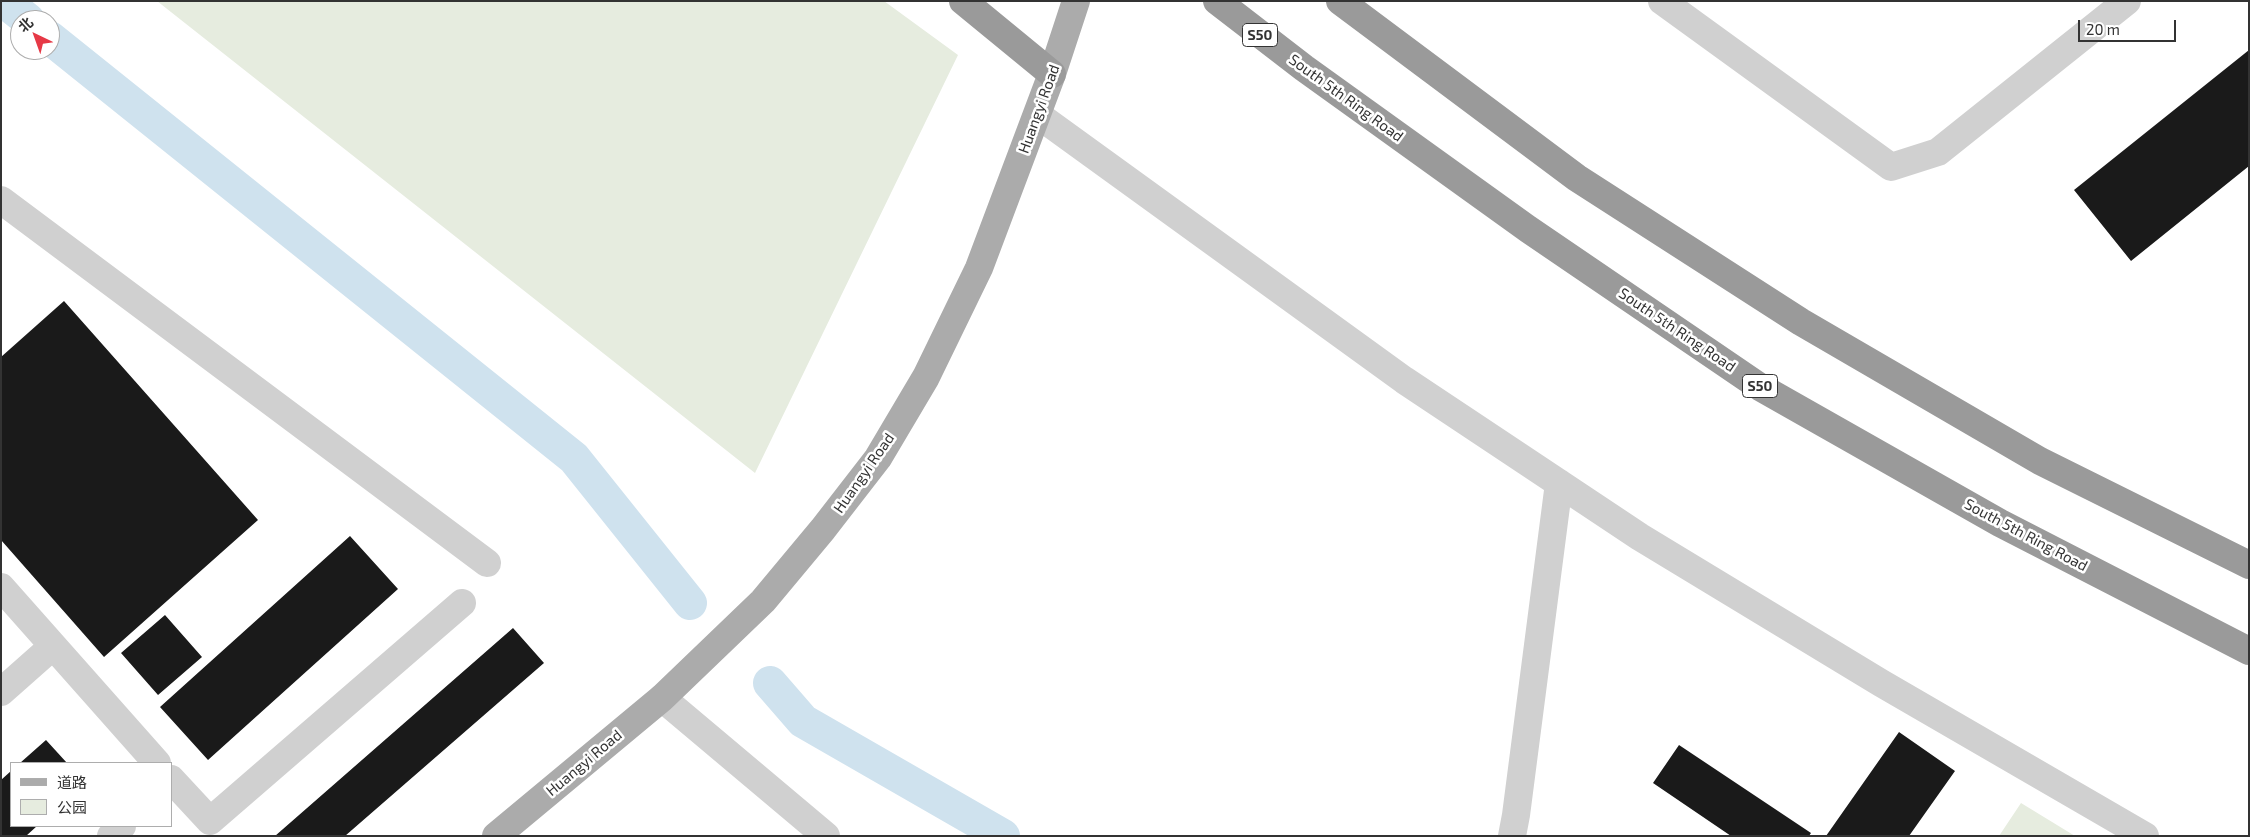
<!DOCTYPE html>
<html>
<head>
<meta charset="utf-8">
<style>
  body { margin:0 }
  #map { position:relative; width:2250px; height:837px; overflow:hidden; background:#fff; font-family:"Exo 2","Noto Sans SC",sans-serif }
  canvas { display:block }
  .frame { position:absolute; inset:0; border:2px solid #333; pointer-events:none }
  .legend { position:absolute; left:10px; top:762px; width:162px; height:65px; box-sizing:border-box; background:#fff; border:1px solid #adadad; margin:0; padding:6px 9px; list-style:none; font-size:15px; color:#333 }
  .legend li { display:flex; align-items:center; gap:10px; height:25px }
  .legend b { width:25px; border:1px solid #adadad }
  .north { position:absolute; left:10px; top:10px; width:50px; height:50px; box-sizing:border-box; background:#fff; border:1px solid #adadad; border-radius:50%; rotate:318deg; font-size:14px; font-weight:700; line-height:20px; text-align:center; color:#333 }
  .north::after { content:''; display:block; margin:auto; width:18px; height:22px; background:#e63946; clip-path:polygon(50% 0,100% 100%,50% 72%,0 100%) }
  .scale { position:absolute; left:2078px; top:20px; width:98px; height:22px; box-sizing:border-box; border:2px solid #333; border-top:0; padding-left:6px; font-size:15px; line-height:18px; white-space:nowrap; color:#333; -webkit-text-stroke:4px #fff; paint-order:stroke }
</style>
</head>
<body>
<div id="map">
<canvas width="2250" height="837"></canvas>
<div class="frame"></div>
<ul class="legend">
<li><b style="height:6px;background:#ababab"></b>道路</li>
<li><b style="height:14px;background:#e6ecdf"></b>公园</li>
</ul>
<div class="north">北</div>
<div class="scale">20 m</div>
</div>
<script>
const g = document.querySelector('canvas').getContext('2d');
g.lineJoin = 'round';
function fillPath(path, color) {
  g.fillStyle = color;
  g.fill(path, 'evenodd');
}
function poly(rows) {
  const path = new Path2D();
  for (const r of rows) {
    path.moveTo(r[0], r[1]);
    for (let i = 2; i < r.length; i += 2) path.lineTo(r[i], r[i + 1]);
  }
  return path;
}
function trace(path, color, width, dash) {
  g.strokeStyle = color;
  g.lineWidth = width;
  g.lineCap = dash ? 'butt' : 'round';
  g.setLineDash(dash || []);
  g.stroke(path);
}
function label(font, color, halo, rows, align = 'center') {
  g.font = font + ' "Exo 2",sans-serif';
  g.lineWidth = 5;
  g.setLineDash([]);
  g.textBaseline = 'middle';
  g.strokeStyle = halo;
  g.fillStyle = color;
  for (const [text, x, y, turn = 0] of rows) {
    g.save();
    g.translate(x, y);
    g.rotate((+turn || 0) * Math.PI / 180);
    g.textAlign = isNaN(turn) ? turn : align;
    if (halo) g.strokeText(text, 0, 0);
    g.fillText(text, 0, 0);
    g.restore();
  }
}
const green = poly([
  [157,1,884,1,958,55,755,473],
  [2021,803,2075,836,1999,836]
]);
const canal = poly([
  [4,1,28,20],
  [50,38,574,458,690,603],
  [770,683,803,721,1003,836]
]);
const building = poly([
  [2249,50,2249,166,2131,261,2074,190],
  [64,301,258,520,104,657,1,540,1,357],
  [350,536,398,589,208,760,160,707],
  [165,615,202,657,158,695,121,653],
  [513,628,544,663,345,836,275,836],
  [1899,732,1955,771,1909,836,1826,836],
  [46,740,67,763,20,763],
  [1679,745,1811,833,1809,836,1731,836,1653,783],
  [11,771,11,826,37,826,26,836,1,836,1,780]
]);
const minor = poly([
  [1662,1,1891,167,1938,152,2127,1],
  [1038,115,1404,380,1640,537,1881,683,2145,836],
  [1,200,487,563],
  [1,587,157,763],
  [1,692,53,646],
  [662,698,826,836],
  [171,779,210,821,462,603],
  [111,836,122,826],
  [1512,836,1516,815,1559,483]
]);
const primary = poly([
  [496,836,662,698,763,601,823,529,878,458,926,377,979,268,1052,74,1076,1]
]);
const motorway = poly([
  [963,1,1052,74],
  [1217,1,1304,68,1528,229,1760,387,2000,523,2249,651],
  [1340,1,1577,178,1801,322,2040,461,2249,565]
]);
const shields = [
  [1260,35,35],
  [1760,386,35]
];
const shieldNames = [
  ["S50",1260,35],
  ["S50",1760,386]
];
const streetNames = [
  ["South 5th Ring Road",1346,98,36],
  ["Huangyi Road",1039,109,-70],
  ["South 5th Ring Road",1677,330,34],
  ["Huangyi Road",864,473,-55],
  ["South 5th Ring Road",2026,535,28],
  ["Huangyi Road",584,763,-40]
];
fillPath(green, '#e6ecdf');
trace(canal, '#cfe2ee', 34);
fillPath(building, '#1a1a1a');
trace(minor, '#d0d0d0', 28);
trace(primary, '#ababab', 28);
trace(motorway, '#9a9a9a', 28);
for (const [x, y, w] of shields) {
  const box = new Path2D();
  box.roundRect(x - w / 2, y - 11.5, w, 23, 4);
  g.fillStyle = '#fff';
  g.fill(box);
  trace(box, '#333', 1);
}
label('bold 14px', '#333', null, shieldNames);
label('15px', '#333', '#fff', streetNames);
</script>
</body>
</html>
